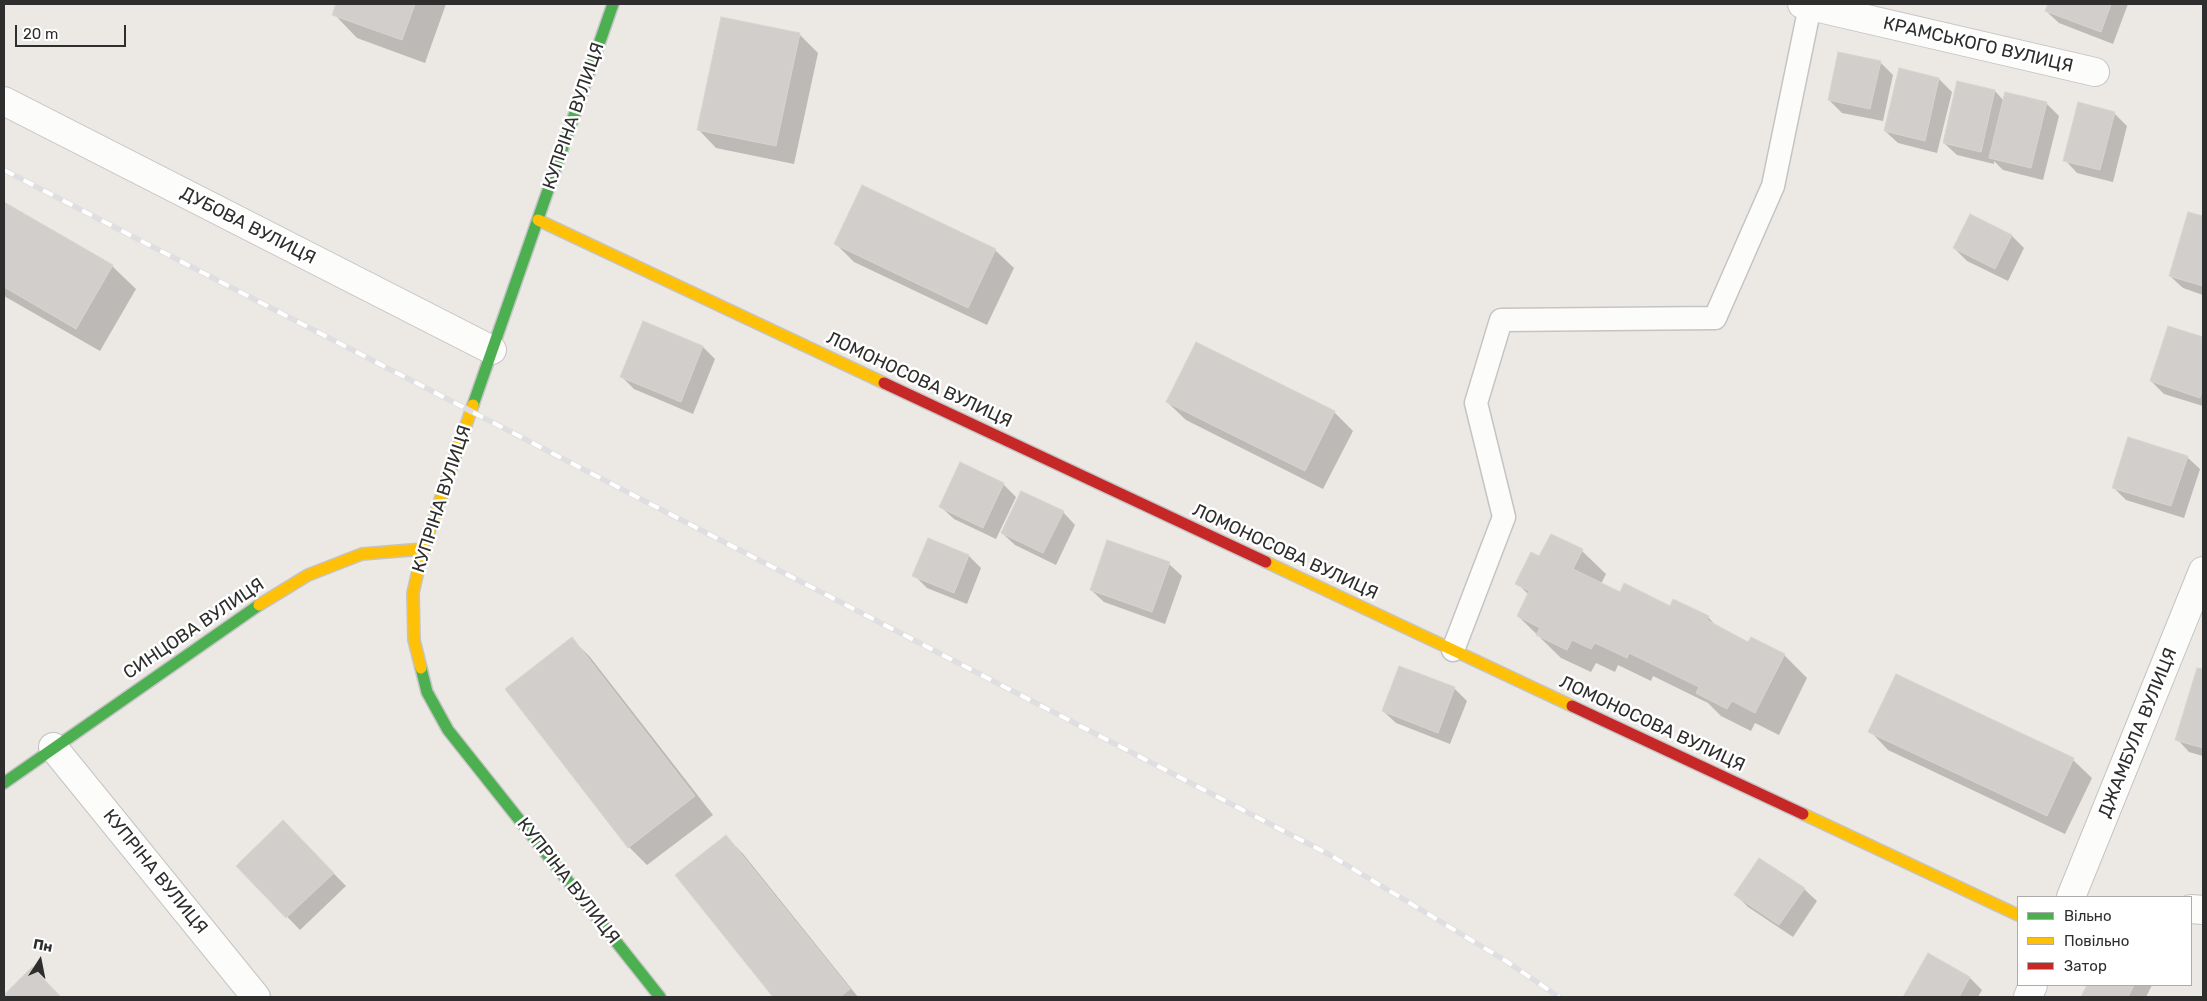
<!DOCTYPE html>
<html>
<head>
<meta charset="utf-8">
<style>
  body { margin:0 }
  #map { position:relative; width:2207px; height:1001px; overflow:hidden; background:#ece8e4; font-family:Rubik,sans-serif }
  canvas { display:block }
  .frame { position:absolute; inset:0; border:5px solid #2e2e2e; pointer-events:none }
  .legend { position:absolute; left:2017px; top:896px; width:175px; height:90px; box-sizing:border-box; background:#fff; border:1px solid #ababab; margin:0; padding:6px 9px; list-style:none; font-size:15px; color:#2e2e2e }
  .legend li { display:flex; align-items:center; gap:10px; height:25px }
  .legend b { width:25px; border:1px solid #ababab }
  .north { position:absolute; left:15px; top:936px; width:50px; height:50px; -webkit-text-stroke:4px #fff; paint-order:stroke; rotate:11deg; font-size:14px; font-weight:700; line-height:20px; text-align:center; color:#2e2e2e }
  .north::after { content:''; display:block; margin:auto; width:18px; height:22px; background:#2e2e2e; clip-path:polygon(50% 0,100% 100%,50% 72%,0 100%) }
  .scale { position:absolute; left:15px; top:25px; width:111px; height:22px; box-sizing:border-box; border:2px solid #2e2e2e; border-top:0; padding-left:6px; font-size:15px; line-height:18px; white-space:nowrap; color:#2e2e2e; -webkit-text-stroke:4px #fff; paint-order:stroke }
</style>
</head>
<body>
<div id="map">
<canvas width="2207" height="1001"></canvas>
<div class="frame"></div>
<ul class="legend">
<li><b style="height:6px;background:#4caf50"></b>Вільно</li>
<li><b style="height:6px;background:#ffc107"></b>Повільно</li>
<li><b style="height:6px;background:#c62828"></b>Затор</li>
</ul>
<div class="north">Пн</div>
<div class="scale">20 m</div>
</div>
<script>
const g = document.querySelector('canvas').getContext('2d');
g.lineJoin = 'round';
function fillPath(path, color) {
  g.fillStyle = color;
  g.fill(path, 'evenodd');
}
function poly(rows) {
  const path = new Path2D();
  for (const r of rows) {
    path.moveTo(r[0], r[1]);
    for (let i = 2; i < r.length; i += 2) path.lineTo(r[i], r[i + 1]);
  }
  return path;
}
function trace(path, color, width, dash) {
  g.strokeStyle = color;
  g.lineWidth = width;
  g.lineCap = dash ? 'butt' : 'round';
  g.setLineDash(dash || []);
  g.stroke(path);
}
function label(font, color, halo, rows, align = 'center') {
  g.font = font + ' Rubik,sans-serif';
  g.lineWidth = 5;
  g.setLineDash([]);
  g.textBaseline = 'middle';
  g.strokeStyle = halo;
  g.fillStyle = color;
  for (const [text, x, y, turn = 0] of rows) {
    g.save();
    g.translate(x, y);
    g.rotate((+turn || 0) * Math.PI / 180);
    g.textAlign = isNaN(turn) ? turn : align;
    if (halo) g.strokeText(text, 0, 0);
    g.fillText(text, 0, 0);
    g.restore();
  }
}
const shadow = poly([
  [337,4,446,4,425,63,357,38,334,14],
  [2049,4,2128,4,2113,44,2059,23,2046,11],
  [799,34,818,53,794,164,716,148,698,129],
  [1880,62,1893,75,1883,121,1842,113,1829,100],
  [1900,70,1939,79,1952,92,1937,153,1898,143,1885,131],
  [1995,91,2004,101,2046,103,2059,116,2043,180,2003,170,1994,161,1994,164,1957,155,1944,143],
  [2114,113,2127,126,2113,182,2077,173,2065,160],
  [4,203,112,266,136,289,100,351,4,296],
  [2189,213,2203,217,2203,295,2183,288,2170,276],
  [1970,216,2012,236,2024,248,2008,281,1967,261,1954,248],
  [836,244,995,250,1014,268,987,325,854,262],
  [2168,327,2203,338,2203,406,2164,394,2151,381],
  [703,347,715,359,693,414,634,389,622,377],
  [1167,402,1334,412,1353,431,1323,489,1186,420],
  [2187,457,2200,469,2184,518,2126,500,2113,487],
  [1003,484,1016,497,996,539,954,519,941,507],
  [1063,512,1075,525,1056,565,1015,545,1002,533],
  [1551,535,1582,551,1606,574,1601,584,1621,594,1708,617,1718,628,1749,643,1784,655,1807,678,1779,735,1755,723,1751,731,1721,716,1708,703,1653,676,1651,681,1618,665,1615,672,1596,663,1591,672,1561,658,1518,616,1529,595,1517,583,1540,558],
  [929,539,969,556,981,568,967,604,927,588,914,575],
  [1169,564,1182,576,1165,624,1104,602,1091,590],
  [572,639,590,657,713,815,647,865,629,847],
  [1400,668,1455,689,1467,701,1450,744,1396,723,1383,711],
  [2198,669,2203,671,2203,756,2189,752,2177,739],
  [1897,676,2073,760,2092,778,2065,834,1888,750,1870,731],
  [283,822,346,886,300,930,238,866],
  [726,836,744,855,858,997,775,997,677,875],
  [1804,889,1817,901,1793,937,1748,907,1736,895],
  [1929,955,1970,978,1982,990,1978,997,1905,997],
  [32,969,60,997,4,997,4,996],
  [2088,985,2152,985,2146,997,2083,997]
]);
const building = poly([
  [336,4,415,4,402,40,332,15,336,4],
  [2048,4,2111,4,2101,32,2045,11,2048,4],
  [721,17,800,33,776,146,697,130,721,17],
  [1838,52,1881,61,1870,109,1828,100,1838,52],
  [1899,68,1939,78,1925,141,1884,131,1899,68],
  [1957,81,1995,90,1981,152,1943,143,1957,81],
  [2005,92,2047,102,2031,168,1989,158,2005,92],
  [2078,102,2115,112,2100,170,2063,161,2078,102],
  [862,185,996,249,968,308,834,244,862,185],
  [4,202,113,265,76,329,4,287,4,202],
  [2188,212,2203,216,2203,286,2169,276,2188,212],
  [1970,214,2012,235,1995,269,1953,248,1970,214],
  [643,321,703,346,681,402,620,377,643,321],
  [2168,326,2203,337,2203,388,2200,398,2150,381,2168,326],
  [1196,342,1335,411,1305,471,1166,402,1196,342],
  [2128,437,2188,456,2171,506,2112,488,2128,437],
  [960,462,1004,483,983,528,939,507,960,462],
  [1021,491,1064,511,1043,553,1001,533,1021,491],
  [1551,534,1583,549,1573,569,1620,592,1624,583,1670,606,1673,599,1709,616,1707,620,1748,642,1751,637,1785,654,1755,713,1732,701,1727,709,1696,693,1699,687,1629,653,1627,658,1595,643,1591,649,1572,640,1567,650,1536,635,1540,628,1517,616,1529,591,1515,584,1531,552,1539,556,1551,534],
  [928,538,969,555,954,593,912,576,928,538],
  [1107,540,1170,562,1152,612,1090,590,1107,540],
  [572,637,695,796,628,848,505,689,572,637],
  [1399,666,1455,687,1438,733,1382,711,1399,666],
  [2197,668,2203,669,2203,748,2175,740,2197,668],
  [1896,674,2074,758,2047,816,1868,732,1896,674],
  [283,820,334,873,286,918,236,866,283,820],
  [726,835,850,989,840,997,773,997,675,875,726,835],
  [1759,858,1805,888,1779,925,1734,895,1759,858],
  [1928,953,1970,977,1959,997,1903,997,1928,953],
  [32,967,61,997,4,997,4,995,32,967],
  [2087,985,2134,985,2128,997,2081,997,2087,985]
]);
const lane = poly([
  [1453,650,1504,517,1476,403,1501,320,1715,318,1773,186,1810,6]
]);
const street = poly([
  [1802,4,2095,72],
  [4,101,492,350],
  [53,747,256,997],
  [2071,897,2203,571],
  [2191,909,2203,910],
  [2028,997,2033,985]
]);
const fast = poly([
  [473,405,613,4],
  [421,668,427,692,448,730,660,997],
  [4,783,259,605]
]);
const slow = poly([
  [538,220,884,383],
  [1266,562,1572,706],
  [259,605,308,575,362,554,423,549],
  [421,668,414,640,413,593,423,549,473,405],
  [1803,814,2018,915]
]);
const jam = poly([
  [884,383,1266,562],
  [1572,706,1803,814]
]);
const rail = poly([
  [4,170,1330,855,1506,961,1559,997]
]);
const streetNames = [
  ["КРАМСЬКОГО ВУЛИЦЯ",1978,45,13],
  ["КУПРІНА ВУЛИЦЯ",574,116,-71],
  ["ДУБОВА ВУЛИЦЯ",248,226,27],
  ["ЛОМОНОСОВА ВУЛИЦЯ",919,380,25],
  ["КУПРІНА ВУЛИЦЯ",442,499,-72],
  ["ЛОМОНОСОВА ВУЛИЦЯ",1285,552,25],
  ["СИНЦОВА ВУЛИЦЯ",194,629,-34],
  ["ЛОМОНОСОВА ВУЛИЦЯ",1652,724,25],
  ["ДЖАМБУЛА ВУЛИЦЯ",2138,733,-68],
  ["КУПРІНА ВУЛИЦЯ",155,872,51],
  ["КУПРІНА ВУЛИЦЯ",568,881,52]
];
fillPath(shadow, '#0003');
fillPath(building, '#d1cecb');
trace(building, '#d7d4d0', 1);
trace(lane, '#c5c4c5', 25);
trace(street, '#c5c4c5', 30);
trace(fast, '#c5c4c5', 14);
trace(slow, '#c5c4c5', 14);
trace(jam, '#c5c4c5', 14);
trace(lane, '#fcfcfb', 22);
trace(street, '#fcfcfb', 28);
trace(fast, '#4caf50', 11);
trace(slow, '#ffc107', 11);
trace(jam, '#c62828', 11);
trace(rail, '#dfdfe1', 5.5);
trace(rail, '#fff', 4, [11]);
label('18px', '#2e2e2e', '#fff', streetNames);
</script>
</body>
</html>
